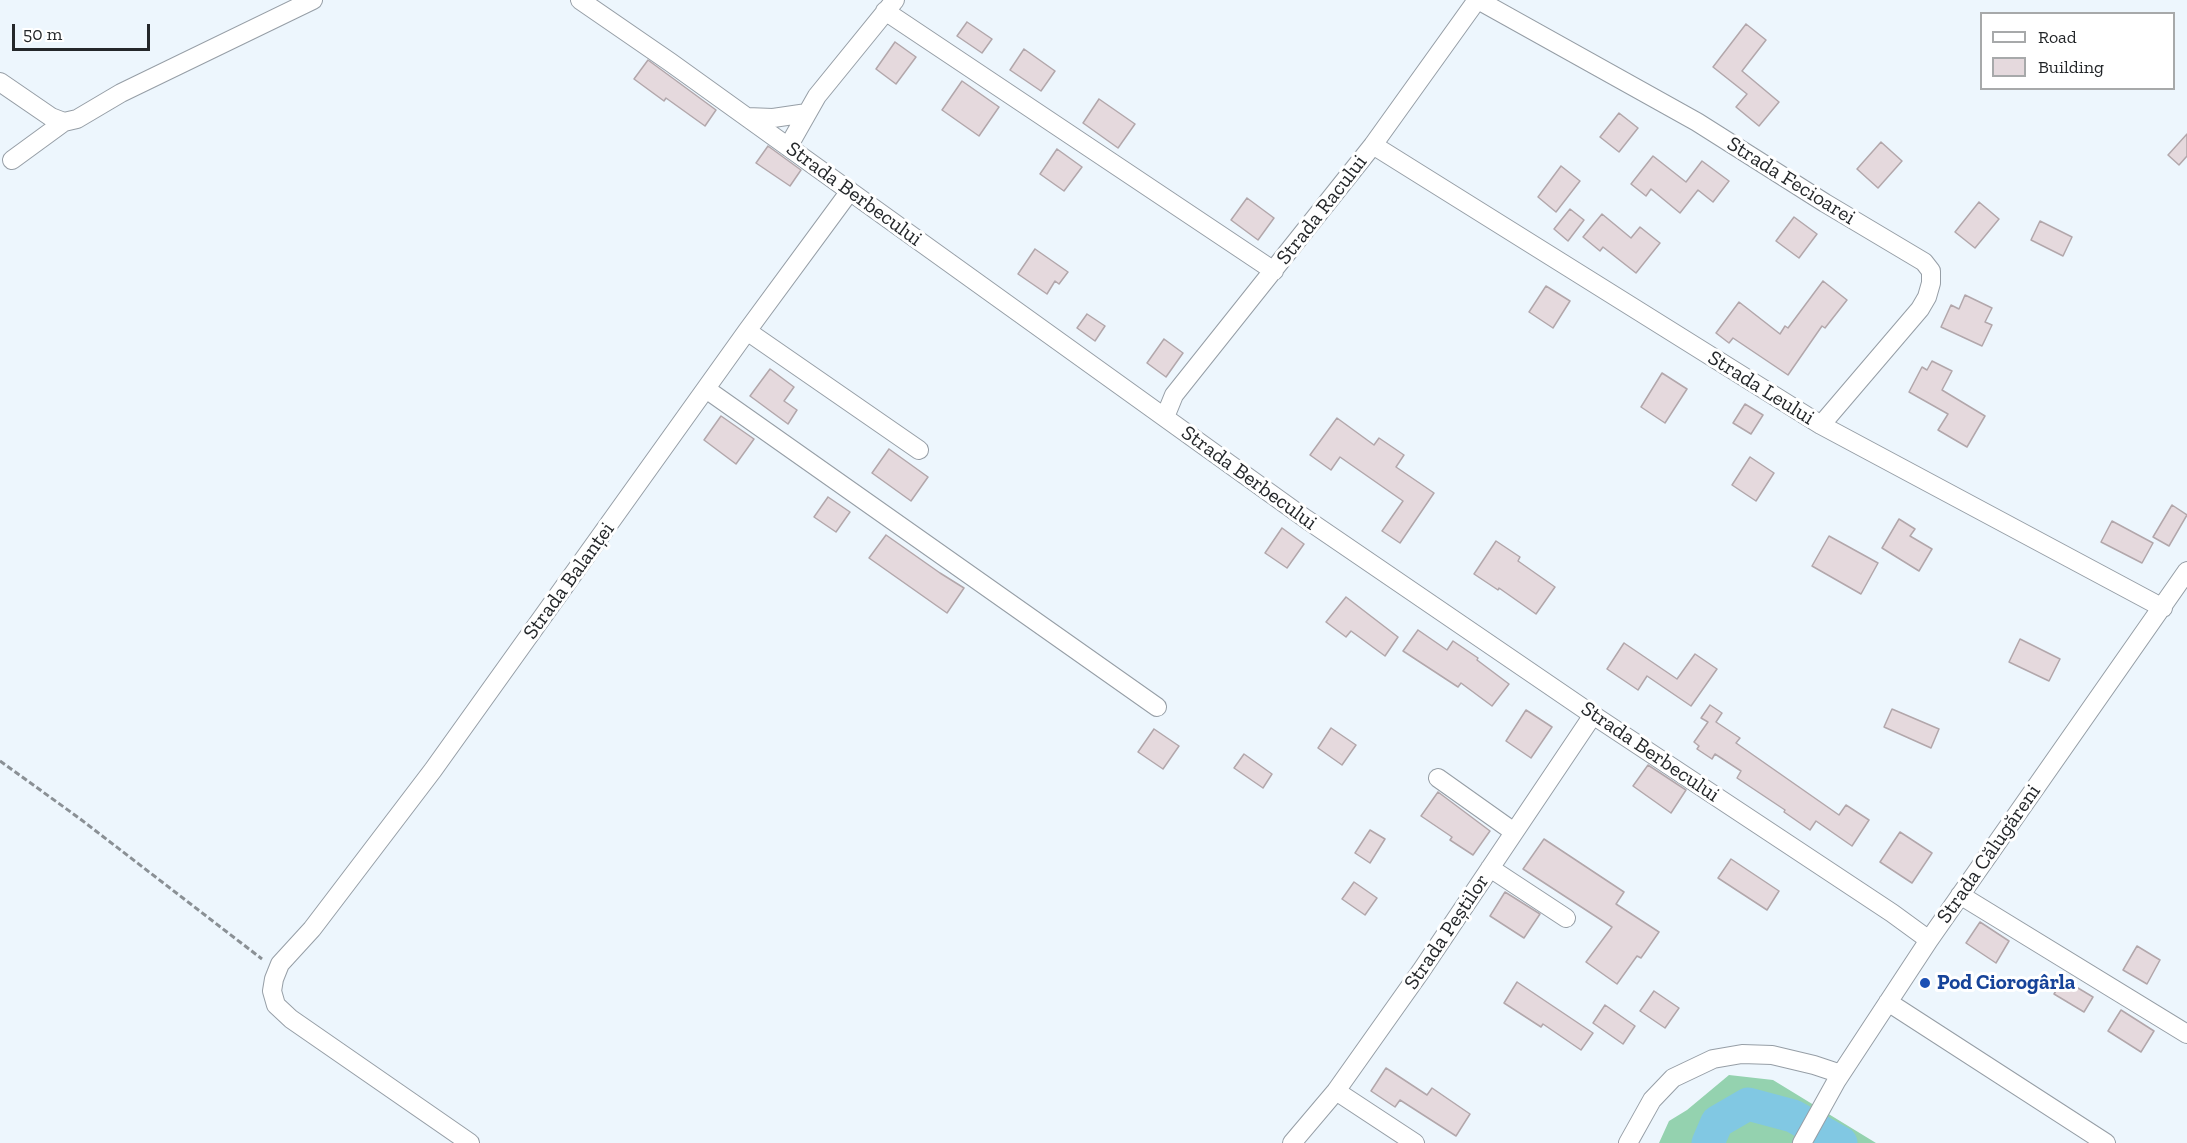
<!DOCTYPE html>
<html>
<head>
<meta charset="utf-8">
<style>
  body { margin:0 }
  #map { position:relative; width:2187px; height:1143px; overflow:hidden; background:#edf6fd; font-family:"Zilla Slab",serif }
  canvas { display:block }
  .legend { position:absolute; left:1980px; top:12px; width:195px; height:78px; box-sizing:border-box; background:#fff; border:2px solid #a7a9aa; margin:0; padding:8px 10px; list-style:none; font-size:18px; color:#24272a }
  .legend li { display:flex; align-items:center; gap:12px; height:30px }
  .legend b { width:30px; border:2px solid #a7a9aa }
  .scale { position:absolute; left:12px; top:24px; width:138px; height:27px; box-sizing:border-box; border:3px solid #24272a; border-top:0; padding-left:8px; font-size:18px; line-height:21px; white-space:nowrap; color:#24272a; -webkit-text-stroke:4px #fff; paint-order:stroke }
</style>
</head>
<body>
<div id="map">
<canvas width="2187" height="1143"></canvas>
<ul class="legend">
<li><b style="height:8px;background:#fff"></b>Road</li>
<li><b style="height:16px;background:#e5d9dd"></b>Building</li>
</ul>
<div class="scale">50 m</div>
</div>
<script>
const g = document.querySelector('canvas').getContext('2d');
g.lineJoin = 'round';
function fillPath(path, color) {
  g.fillStyle = color;
  g.fill(path, 'evenodd');
}
function poly(rows) {
  const path = new Path2D();
  for (const r of rows) {
    path.moveTo(r[0], r[1]);
    for (let i = 2; i < r.length; i += 2) path.lineTo(r[i], r[i + 1]);
  }
  return path;
}
function trace(path, color, width, dash) {
  g.strokeStyle = color;
  g.lineWidth = width;
  g.lineCap = dash ? 'butt' : 'round';
  g.setLineDash(dash || []);
  g.stroke(path);
}
function label(font, color, halo, rows, align = 'center') {
  g.font = font + ' "Zilla Slab",serif';
  g.lineWidth = 6;
  g.setLineDash([]);
  g.textBaseline = 'middle';
  g.strokeStyle = halo;
  g.fillStyle = color;
  for (const [text, x, y, turn = 0] of rows) {
    g.save();
    g.translate(x, y);
    g.rotate((+turn || 0) * Math.PI / 180);
    g.textAlign = isNaN(turn) ? turn : align;
    if (halo) g.strokeText(text, 0, 0);
    g.fillText(text, 0, 0);
    g.restore();
  }
}
const forest = poly([
  [1729,1075,1773,1080,1876,1143,1659,1143,1669,1121,1687,1110]
]);
const river = poly([
  [1708,1143,1717,1122,1748,1104,1793,1116,1841,1143]
]);
const building = poly([
  [967,22,992,39,982,53,957,36,967,22],
  [1746,24,1766,40,1742,71,1779,102,1759,126,1736,107,1747,94,1713,67,1746,24],
  [895,42,916,57,896,84,876,69,895,42],
  [1024,49,1055,71,1041,91,1010,70,1024,49],
  [648,60,716,110,705,126,666,98,664,101,634,79,648,60],
  [962,81,999,107,979,136,942,110,962,81],
  [1099,99,1135,124,1118,148,1083,123,1099,99],
  [1619,113,1638,128,1619,152,1600,137,1619,113],
  [2187,134,2187,156,2179,165,2168,155,2187,134],
  [1881,142,1902,161,1878,188,1857,169,1881,142],
  [768,146,801,170,790,186,756,163,768,146],
  [1057,149,1082,167,1064,191,1040,174,1057,149],
  [1653,156,1686,182,1702,161,1729,181,1713,202,1698,190,1680,213,1651,189,1646,196,1631,184,1653,156],
  [1561,166,1580,181,1556,212,1538,197,1561,166],
  [1247,198,1274,218,1258,240,1231,220,1247,198],
  [1979,202,1999,219,1975,248,1955,232,1979,202],
  [1570,209,1584,220,1568,241,1554,229,1570,209],
  [1602,214,1631,238,1640,227,1660,243,1636,273,1603,247,1600,251,1583,237,1602,214],
  [1794,217,1817,234,1799,258,1776,241,1794,217],
  [2040,221,2072,237,2063,256,2031,240,2040,221],
  [1035,249,1068,272,1059,284,1055,281,1047,294,1018,274,1035,249],
  [1823,281,1847,300,1825,328,1822,326,1788,375,1733,338,1729,343,1716,333,1739,302,1780,334,1785,326,1788,328,1823,281],
  [1546,286,1570,301,1553,328,1529,312,1546,286],
  [1965,295,1992,308,1985,322,1992,325,1982,346,1941,327,1951,305,1959,309,1965,295],
  [1087,314,1105,326,1095,341,1077,328,1087,314],
  [1164,339,1183,353,1166,377,1147,363,1164,339],
  [1932,361,1952,371,1942,390,1985,416,1967,447,1938,430,1948,414,1909,392,1922,367,1927,370,1932,361],
  [770,369,794,387,784,401,797,410,788,424,750,396,770,369],
  [1662,373,1687,389,1665,423,1641,407,1662,373],
  [1745,404,1763,415,1751,434,1733,423,1745,404],
  [721,416,754,439,736,464,704,440,721,416],
  [1337,418,1374,445,1379,438,1404,455,1396,467,1434,493,1400,543,1382,531,1403,501,1340,457,1331,470,1310,455,1337,418],
  [889,449,928,477,911,501,872,473,889,449],
  [1750,457,1774,473,1756,501,1732,485,1750,457],
  [828,497,850,512,836,532,814,517,828,497],
  [2172,505,2187,515,2169,546,2153,537,2172,505],
  [1899,519,1915,529,1910,536,1932,549,1919,571,1882,548,1899,519],
  [2112,521,2153,543,2142,563,2101,542,2112,521],
  [1282,528,1304,544,1287,568,1265,553,1282,528],
  [886,535,940,573,964,588,947,613,869,558,886,535],
  [1829,536,1878,563,1861,594,1812,566,1829,536],
  [1496,541,1520,557,1518,561,1555,587,1536,614,1499,588,1498,590,1474,574,1496,541],
  [1346,597,1398,637,1385,656,1351,631,1346,637,1326,622,1346,597],
  [1418,630,1447,650,1453,641,1478,658,1477,660,1509,684,1492,706,1461,683,1458,687,1403,651,1418,630],
  [2020,639,2060,659,2049,681,2009,662,2020,639],
  [1624,643,1677,679,1695,654,1717,669,1691,706,1647,676,1638,690,1607,669,1624,643],
  [1710,705,1722,713,1716,722,1740,738,1736,743,1839,815,1846,805,1869,820,1852,846,1816,821,1810,830,1784,812,1785,810,1737,778,1741,771,1715,754,1712,759,1697,749,1699,746,1694,742,1708,722,1701,718,1710,705],
  [1892,709,1939,729,1931,748,1884,727,1892,709],
  [1526,710,1552,727,1531,758,1506,741,1526,710],
  [1331,728,1356,745,1342,765,1318,748,1331,728],
  [1154,729,1179,746,1163,769,1138,752,1154,729],
  [1244,754,1272,774,1263,788,1234,768,1244,754],
  [1648,765,1686,790,1671,813,1633,786,1648,765],
  [1438,792,1490,831,1473,855,1450,840,1452,837,1421,816,1438,792],
  [1370,830,1385,839,1370,863,1355,853,1370,830],
  [1900,832,1932,853,1912,883,1880,862,1900,832],
  [1544,839,1624,892,1616,904,1659,932,1641,958,1637,956,1617,984,1586,962,1612,927,1523,869,1544,839],
  [1731,859,1779,891,1767,910,1718,878,1731,859],
  [1354,882,1377,898,1365,915,1342,899,1354,882],
  [1505,892,1540,914,1524,938,1490,916,1505,892],
  [1980,922,2009,941,1996,963,1966,943,1980,922],
  [2137,946,2160,960,2147,984,2123,970,2137,946],
  [2063,979,2093,997,2084,1012,2054,994,2063,979],
  [1517,982,1593,1033,1581,1050,1543,1024,1541,1027,1504,1003,1517,982],
  [1654,991,1679,1008,1665,1028,1640,1011,1654,991],
  [1605,1005,1635,1026,1623,1044,1593,1023,1605,1005],
  [2121,1010,2154,1031,2141,1052,2108,1031,2121,1010],
  [1386,1068,1427,1095,1432,1088,1470,1114,1456,1136,1400,1100,1395,1107,1371,1091,1386,1068]
]);
const path = poly([
  [0,761,79,818,262,959]
]);
const minor = poly([
  [580,0,670,62,1306,519,1593,715,1892,913,1929,940],
  [1478,0,1697,122,1825,203,1924,262,1931,271,1931,283,1927,297,1920,309,1821,425],
  [885,11,1274,271],
  [0,82,51,117,64,122],
  [747,117,773,118,807,113],
  [1373,145,1821,425,2163,608],
  [788,147,817,96,895,0],
  [12,160,64,122,77,119,121,93,313,0],
  [747,331,919,450],
  [706,389,1157,707],
  [1165,417,1174,395,1373,145,1477,0],
  [1438,778,1514,832],
  [1490,868,1566,918],
  [1960,895,2187,1034],
  [1888,1002,2106,1143],
  [1336,1091,1415,1143],
  [470,1143,291,1019,276,1005,272,991,274,979,280,964,312,929,433,770,747,331,850,191],
  [1292,1143,1336,1091,1421,971,1593,715],
  [1628,1143,1652,1100,1673,1078,1713,1059,1742,1054,1772,1055,1814,1065,1841,1074],
  [1802,1143,1837,1080,1929,940,2187,571]
]);
const markers = [
  [1925,983,6,"#1a4fb4"]
];
const streetNames = [
  ["Strada Fecioarei",1791,181,32],
  ["Strada Berbecului",854,194,36],
  ["Strada Racului",1322,210,-52],
  ["Strada Leului",1761,388,32],
  ["Strada Berbecului",1249,478,36],
  ["Strada Balanței",569,581,-54],
  ["Strada Berbecului",1650,752,34],
  ["Strada Călugăreni",1989,854,-55],
  ["Strada Peștilor",1447,932,-56]
];
const transitNames = [
  ["Pod Ciorogârla",1937,983]
];
fillPath(forest, '#94d2af');
trace(river, '#81c8e3', 33);
fillPath(building, '#e5d9dd');
trace(building, '#b2a7ab', 1.5);
trace(minor, '#969ea6', 20);
trace(path, '#8a9095', 3, [6, 3]);
trace(minor, '#fff', 18);
for (const [x, y, r, color] of markers) {
  const dot = new Path2D();
  dot.arc(x, y, r, 0, 2 * Math.PI);
  g.fillStyle = color;
  g.fill(dot);
  trace(dot, '#fff', 2);
}
label('21px', '#24272a', '#fff', streetNames);
label('bold 21px', '#164399', '#fff', transitNames, 'left');
</script>
</body>
</html>
